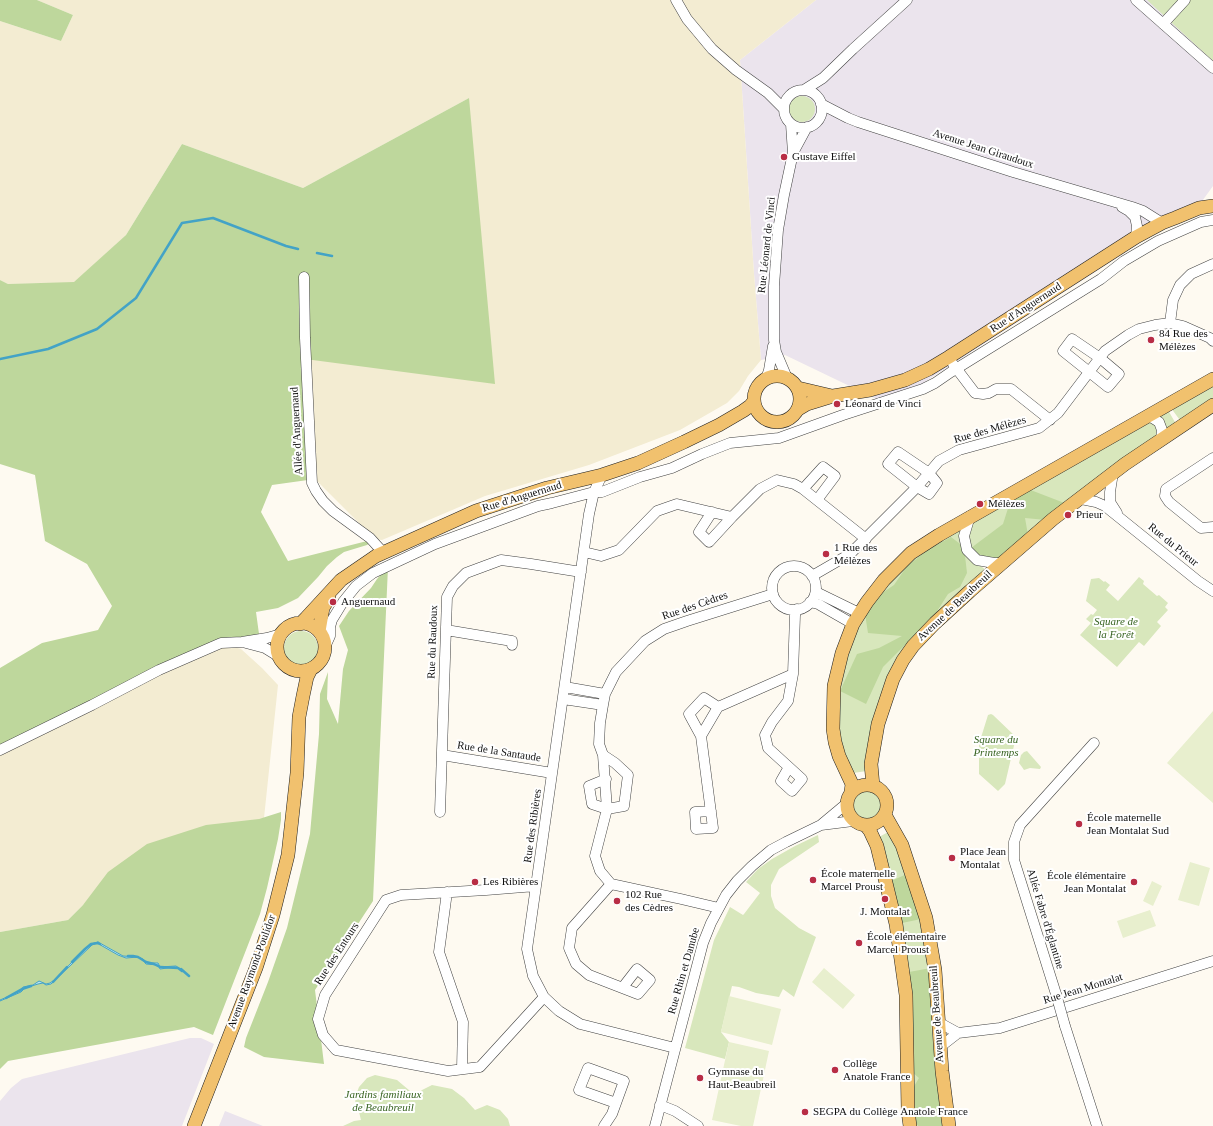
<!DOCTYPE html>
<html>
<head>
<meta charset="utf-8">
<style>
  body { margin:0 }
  canvas { display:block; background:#fefaf1 }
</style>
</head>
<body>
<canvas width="1213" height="1126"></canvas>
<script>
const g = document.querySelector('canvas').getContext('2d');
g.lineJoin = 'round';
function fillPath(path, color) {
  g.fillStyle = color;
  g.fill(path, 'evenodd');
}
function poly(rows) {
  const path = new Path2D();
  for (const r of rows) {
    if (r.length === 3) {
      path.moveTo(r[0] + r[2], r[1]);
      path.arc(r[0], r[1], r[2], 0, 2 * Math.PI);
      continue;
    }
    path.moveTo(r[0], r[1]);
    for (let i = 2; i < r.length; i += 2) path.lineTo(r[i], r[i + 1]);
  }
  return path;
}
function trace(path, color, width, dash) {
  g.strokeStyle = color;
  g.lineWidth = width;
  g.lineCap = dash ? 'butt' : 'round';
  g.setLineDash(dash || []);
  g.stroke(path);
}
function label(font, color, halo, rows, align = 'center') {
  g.font = font + ' Georgia,serif';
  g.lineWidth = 4;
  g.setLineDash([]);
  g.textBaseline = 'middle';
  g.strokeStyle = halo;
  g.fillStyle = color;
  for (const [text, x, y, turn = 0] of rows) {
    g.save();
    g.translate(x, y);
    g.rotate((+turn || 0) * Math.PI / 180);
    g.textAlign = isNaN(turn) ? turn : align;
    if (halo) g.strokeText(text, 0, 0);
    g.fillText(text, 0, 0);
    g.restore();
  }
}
const industrial = poly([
  [816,0,1213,0,1213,186,1200,204,889,405,785,355,761,360,754,274,740,60],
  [190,1038,201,1038,214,1044,182,1126,0,1126,0,1101,11,1088,22,1079],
  [225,1111,263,1126,219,1126]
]);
const farmland = poly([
  [37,0,816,0,740,60,754,274,761,360,748,376,739,391,727,403,680,430,589,465,485,496,382,540,375,539,315,479,305,359,469,98,303,188,182,144,126,235,74,283,8,284,0,280,0,21,61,41,73,15],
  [221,643,241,649,262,668,278,685,264,818,259,819,83,905,68,920,0,932,0,750]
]);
const green = poly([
  [1147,0,1213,0,1213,61],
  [802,109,13],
  [1213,384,1213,403,1182,423,1171,408],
  [1168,410,1176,424,1166,432,1158,416],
  [1151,422,1158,427,1156,438,1110,471,995,560,971,548,969,540,969,532,973,524,981,516],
  [964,526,971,559,986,570,907,643,892,668,879,701,867,771,853,773,842,749,838,732,837,697,845,656,862,618,905,564],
  [1139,577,1144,581,1143,584,1157,596,1159,595,1168,603,1165,607,1168,610,1157,622,1161,626,1144,646,1139,642,1117,667,1080,635,1091,623,1086,619,1091,614,1093,615,1097,610,1086,601,1091,579,1099,578,1104,582,1105,581,1110,585,1106,590,1118,601],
  [301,648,17],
  [991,714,993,715,1016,737,1005,784,998,791,979,774,979,744,988,715],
  [1027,751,1041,767,1040,769,1030,768,1024,770,1022,767,1019,763,1021,755,1024,752],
  [867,805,15],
  [890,831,893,836,925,935,944,1126,916,1126,912,1079,879,837],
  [818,835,819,842,779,869,771,885,771,896,775,908,799,928,816,937,794,997,783,989,779,997,756,993,739,987,732,986,721,1032,729,1042,725,1059,685,1048,714,940,730,907,743,915,744,914,760,893,746,882,758,869,772,859,795,846],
  [375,1075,397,1080,416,1096,422,1090,432,1085,452,1089,464,1098,475,1110,487,1105,500,1110,508,1119,510,1126,343,1126,354,1121,361,1120,359,1112,355,1104,356,1095,359,1087,367,1078]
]);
const forest = poly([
  [0,0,37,0,73,15,61,41,0,21],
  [469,98,495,384,305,359,315,479,272,485,261,512,288,561,375,539,367,545,344,552,337,557,327,566,318,577,298,598,278,608,256,612,259,634,221,643,0,750,0,668,42,643,98,630,112,606,87,564,45,541,35,475,0,464,0,280,8,284,74,282,126,235,182,144,303,188],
  [1028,489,1067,504,1046,520,1025,518,1028,535,995,560,980,557,971,548,1003,524,1011,499],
  [951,537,964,547,967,573,960,587,948,594,934,616,883,667,866,704,840,691,857,654,879,648,902,636,868,633,865,614,873,599,894,585,907,566,929,549],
  [388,567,373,901,315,990,324,1064,264,1057,244,1047,246,1038,268,982,287,928,310,834,319,734,320,694,328,672,327,699,338,724,343,669,348,650,339,626,349,611,371,588,377,579],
  [281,812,281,820,278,839,267,888,260,914,213,1035,194,1027,8,1061,0,1069,0,932,68,920,83,905,108,872,147,844,206,825,259,819],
  [907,874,921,919,902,923,891,881],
  [931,968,933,993,931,1027,944,1126,918,1126,915,1121,913,1088,919,1078,912,1072,909,972]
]);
const pitch = poly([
  [1213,711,1213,803,1167,763],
  [1190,862,1210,868,1199,906,1178,900],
  [1152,881,1162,886,1153,906,1143,901],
  [1150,910,1156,926,1123,938,1117,921],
  [824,968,855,995,843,1009,812,982],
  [729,996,781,1009,772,1045,721,1032],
  [729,1042,769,1051,753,1126,741,1126,712,1120]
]);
const water = poly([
  [98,942,123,956,138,957,143,959,147,963,158,963,160,967,176,966,182,970,175,967,160,969,158,965,146,964,142,959,138,957,126,958,118,955,97,943,92,945,51,984,46,985,43,983,38,984,25,988,21,992,0,1001,0,1000,21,991,23,987,33,985,39,981,46,984,50,983,57,978,71,963,89,946,94,943,98,942]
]);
const stream = poly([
  [317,253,332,256],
  [0,359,48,349,97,329,136,298,182,223,213,218,286,246,298,249],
  [128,956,133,956,138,957,146,962,154,964,160,967,178,968,182,971,181,969,189,976],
  [72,962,85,949,91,944,98,943,100,944],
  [53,982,67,967],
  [6,998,22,989,31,986]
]);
const minor = poly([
  [676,0,687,19,712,49,736,70,768,93,784,109],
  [1136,0,1213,68],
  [1163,24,1185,0],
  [804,90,823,78,853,49,907,0],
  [803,109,19],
  [821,104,848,118,858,122,1013,172,1132,207,1143,211,1162,223],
  [793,153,807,127],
  [1122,207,1129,211,1135,217,1137,226,1136,237],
  [304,277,305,338,312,483,316,491,323,501,333,511,370,538,380,549,382,553],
  [1170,323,1173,300,1180,285,1191,274,1213,264],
  [1072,339,1100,358,1119,374,1108,387,1063,351,1072,339],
  [953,364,975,393,983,394,989,393,996,389,1011,389,1050,420],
  [787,378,776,352,774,340,774,286,778,230,784,195,793,153,791,124],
  [766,379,769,370,773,346],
  [1149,416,1159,422,1162,430,1161,440],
  [898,452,929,473,937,483,929,494,917,487,888,464,898,452],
  [1213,458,1166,489,1165,496,1169,502,1201,528,1213,527],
  [1113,473,1110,492,1110,502,1117,513],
  [602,475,594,492,589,514,527,949,533,976,544,997,559,1011,580,1024,675,1048],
  [803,489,823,467,835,476,817,500],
  [1081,499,1096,502,1105,506,1198,581,1213,591],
  [712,512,699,532,709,542,732,517],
  [970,516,964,536,967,550,977,560,994,563,1001,563],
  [584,552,601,556,619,550,657,511,677,504,732,517,760,489,777,480,794,484,803,489,866,539],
  [794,588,22],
  [812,576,850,554,917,487,939,461,959,450,1039,428,1058,413,1105,351,1128,335,1139,329,1155,325,1170,323,1183,326,1210,338,1213,341],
  [816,592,859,613],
  [810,602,818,604,853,624],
  [446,630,512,641,512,645],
  [246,643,265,648,278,656],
  [325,647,330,636,330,627,332,620,343,602,356,586,373,573,435,544,538,506,552,503,594,492,602,492,640,477,672,468,702,454,730,443,779,438,843,415,923,389,935,383,951,372,1101,279,1124,261,1158,241,1201,222,1213,220],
  [565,687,605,694],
  [563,699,603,705],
  [701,736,689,714,704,698,718,707],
  [0,750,92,705,159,670,221,643,242,642,267,638,281,634],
  [442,755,552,773],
  [603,755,615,763,628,775,624,806,607,809,592,804,589,786,606,779],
  [789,767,781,781,792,791,802,779,768,748,765,735,772,722,788,701,793,674,795,615,797,609],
  [711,811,695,812,696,829,713,828,701,736,718,707,793,674],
  [440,812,447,597,453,586,466,573,501,560,531,564,581,572],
  [822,824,846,804],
  [611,884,572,928,569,948,576,964,589,975,638,994,650,980,637,969,623,987],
  [536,886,486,890,401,895,386,900,325,995,318,1019,323,1035,336,1050,448,1071,480,1067,544,997],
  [447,892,439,952,463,1022,462,1069],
  [719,908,681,899,611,884,600,871,595,856,607,809,603,755,599,744,600,723,603,705,605,694,616,672,645,641,664,629,687,621,773,594],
  [1056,994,1014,860,1014,842,1020,825,1094,743],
  [938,1022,958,1033],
  [1065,1026,1097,1126],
  [940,1047,958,1033,1000,1028,1213,961],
  [660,1105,675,1111,698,1126],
  [604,1126,612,1114,624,1081,588,1068,579,1090,616,1103],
  [655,1126,703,943,711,923,726,895,737,881,752,866,771,850,786,842,821,825,853,821]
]);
const major = poly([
  [777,399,23],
  [798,388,832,396],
  [797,410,807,404,833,396,870,390,905,380,929,369,949,357,1136,237,1162,223,1175,218,1199,208,1213,206],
  [301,647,24],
  [300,624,306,618,341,580,376,556,476,511,547,488,602,475,638,463,684,442,719,425,743,411,750,406,754,401],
  [319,631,323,608,329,598],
  [867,805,20],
  [873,786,871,764,878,724,893,679,903,660,913,646,935,623,970,591,1053,519,1125,464,1213,405],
  [851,792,852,784,839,756,835,742,833,729,834,686,842,653,853,624,867,602,884,580,911,553,939,535,1213,379],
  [885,815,902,845,926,918,935,970,942,1071,949,1126],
  [866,826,870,831,877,846,896,924,906,995,908,1111,910,1126],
  [194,1126,256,968,273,915,288,855,297,773,299,717,303,696,307,677,311,669]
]);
const minorBridge = poly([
  [1056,994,1065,1026]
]);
const markers = [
  [784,157,4,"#b82d45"],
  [1151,340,4,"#b82d45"],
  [837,404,4,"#b82d45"],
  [980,504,4,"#b82d45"],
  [1068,515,4,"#b82d45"],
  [826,554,4,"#b82d45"],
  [333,602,4,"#b82d45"],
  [1079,824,4,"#b82d45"],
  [952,858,4,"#b82d45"],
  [813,880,4,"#b82d45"],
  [475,882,4,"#b82d45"],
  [1134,882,4,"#b82d45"],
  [885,899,4,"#b82d45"],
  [617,901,4,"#b82d45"],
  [859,943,4,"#b82d45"],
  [835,1070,4,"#b82d45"],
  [700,1078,4,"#b82d45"],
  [805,1112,4,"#b82d45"]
];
const streetNames = [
  ["Avenue Jean Giraudoux",983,149,18],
  ["Rue Léonard de Vinci",767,245,-84],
  ["Rue d'Anguernaud",1026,308,-33],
  ["Rue des Mélèzes",990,430,-16],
  ["Allée d'Anguernaud",297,431,-93],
  ["Rue d'Anguernaud",522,497,-17],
  ["Rue du Prieur",1173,545,39],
  ["Rue des Cèdres",695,606,-19],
  ["Avenue de Beaubreuil",955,606,-43],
  ["Rue du Raudoux",433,642,-88],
  ["Rue de la Santaude",499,752,9],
  ["Rue des Ribières",533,826,-82],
  ["Allée Fabre d'Églantine",1045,919,73],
  ["Rue des Entours",337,954,-57],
  ["Rue Rhin et Danube",684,971,-74],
  ["Avenue Raymond-Poulidor",252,972,-70],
  ["Rue Jean Montalat",1083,989,-17],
  ["Avenue de Beaubreuil",937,1014,-94]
];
const poiNames = [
  ["Gustave Eiffel",792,157],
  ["84 Rue des",1159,334],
  ["Mélèzes",1159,347],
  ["Léonard de Vinci",845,404],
  ["Mélèzes",988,504],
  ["Prieur",1076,515],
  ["1 Rue des",834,548],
  ["Mélèzes",834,561],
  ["Anguernaud",341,602],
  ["École maternelle",1087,818],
  ["Jean Montalat Sud",1087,831],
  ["Place Jean",960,852],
  ["Montalat",960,865],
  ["École maternelle",821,874],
  ["Marcel Proust",821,887],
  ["École élémentaire",1126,876,"right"],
  ["Jean Montalat",1126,889,"right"],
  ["Les Ribières",483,882],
  ["102 Rue",625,895],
  ["des Cèdres",625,908],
  ["J. Montalat",885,912,"center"],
  ["École élémentaire",867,937],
  ["Marcel Proust",867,950],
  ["Collège",843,1064],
  ["Anatole France",843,1077],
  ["Gymnase du",708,1072],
  ["Haut-Beaubreil",708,1085],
  ["SEGPA du Collège Anatole France",813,1112]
];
const parkNames = [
  ["Square de",1116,622],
  ["la Forêt",1116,635],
  ["Square du",996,740],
  ["Printemps",996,753],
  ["Jardins familiaux",383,1095],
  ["de Beaubreuil",383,1108]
];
fillPath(industrial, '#ebe4ed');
fillPath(farmland, '#f3ecd2');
fillPath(green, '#d8e7bc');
fillPath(forest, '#bed79c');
fillPath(pitch, '#e8efce');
fillPath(water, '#b9e5f3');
trace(water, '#43a3c6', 1);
trace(stream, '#43a3c6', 2.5);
trace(minor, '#424242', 11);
trace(major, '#202020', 14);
trace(minor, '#fff', 10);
trace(major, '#f1c16e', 13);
trace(minorBridge, '#424242', 11, []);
trace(minorBridge, '#fff', 10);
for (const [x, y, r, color] of markers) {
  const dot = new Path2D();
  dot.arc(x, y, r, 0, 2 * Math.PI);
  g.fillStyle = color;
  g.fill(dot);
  trace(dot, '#fff', 1.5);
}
label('11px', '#0f0f0f', '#fff', streetNames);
label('11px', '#0f0f0f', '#fff', poiNames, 'left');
label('italic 11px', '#386422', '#fff', parkNames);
</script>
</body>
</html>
